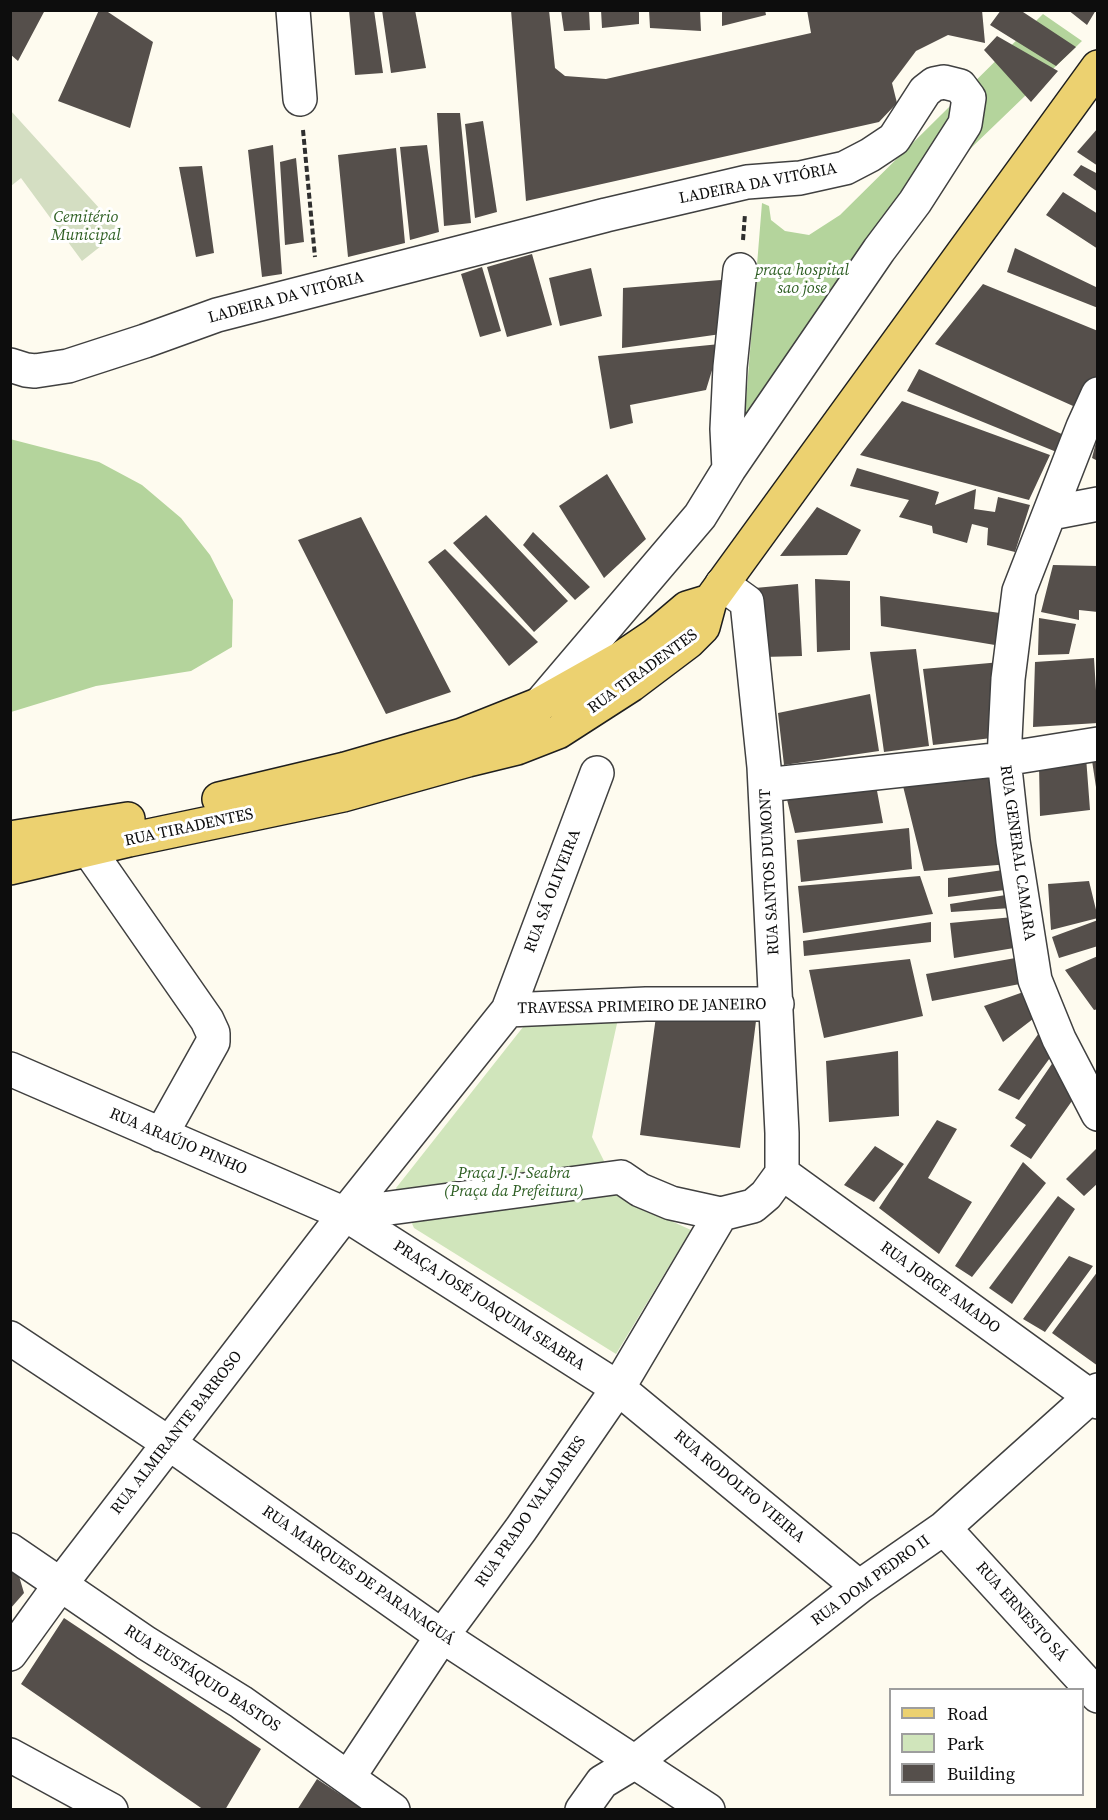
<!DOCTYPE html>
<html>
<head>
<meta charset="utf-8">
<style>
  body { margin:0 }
  #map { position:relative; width:1108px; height:1820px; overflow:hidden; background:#fefbef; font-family:"Source Serif 4",serif }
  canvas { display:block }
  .frame { position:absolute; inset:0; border:12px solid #0d0d0d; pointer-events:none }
  .legend { position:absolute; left:889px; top:1688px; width:195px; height:108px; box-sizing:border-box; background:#fff; border:2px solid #9e9e9e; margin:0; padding:8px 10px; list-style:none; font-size:18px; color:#0d0d0d }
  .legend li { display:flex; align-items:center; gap:12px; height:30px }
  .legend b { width:30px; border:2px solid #9e9e9e }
</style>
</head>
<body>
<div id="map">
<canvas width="1108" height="1820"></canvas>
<div class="frame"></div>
<ul class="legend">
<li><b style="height:8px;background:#ecd170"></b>Road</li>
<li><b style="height:16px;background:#d0e5bb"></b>Park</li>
<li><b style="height:16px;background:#554f4b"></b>Building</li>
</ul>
</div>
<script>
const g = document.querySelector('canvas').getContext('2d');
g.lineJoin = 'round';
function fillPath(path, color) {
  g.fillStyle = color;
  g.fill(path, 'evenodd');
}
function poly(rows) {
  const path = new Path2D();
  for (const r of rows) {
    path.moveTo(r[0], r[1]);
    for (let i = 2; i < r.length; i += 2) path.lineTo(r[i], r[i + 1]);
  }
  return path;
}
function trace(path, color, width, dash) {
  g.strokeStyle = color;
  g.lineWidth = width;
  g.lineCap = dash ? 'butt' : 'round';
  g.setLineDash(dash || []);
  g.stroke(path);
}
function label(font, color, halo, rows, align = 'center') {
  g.font = font + ' "Source Serif 4",serif';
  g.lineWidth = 6;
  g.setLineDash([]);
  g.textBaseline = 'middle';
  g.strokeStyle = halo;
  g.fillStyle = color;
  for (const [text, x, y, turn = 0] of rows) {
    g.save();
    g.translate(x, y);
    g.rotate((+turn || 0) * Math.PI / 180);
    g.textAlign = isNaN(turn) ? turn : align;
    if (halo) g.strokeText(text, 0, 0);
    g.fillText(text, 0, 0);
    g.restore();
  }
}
const green = poly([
  [618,1019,592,1137,623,1199,691,1230,616,1354,414,1228,396,1188,527,1022]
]);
const forest = poly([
  [1043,14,1082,41,915,202,743,438,762,203,769,206,771,220,785,231,809,235,840,215],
  [10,439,99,462,142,485,181,518,210,555,233,600,232,647,191,671,96,686,11,712]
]);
const cemetery = poly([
  [11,111,120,231,82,261,21,178,11,186]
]);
const building = poly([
  [10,10,45,10,18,61,10,54],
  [99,10,105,10,153,42,130,128,58,101],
  [349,10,374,10,383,73,355,75],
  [382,10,415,10,426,68,391,73],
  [511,10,549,10,555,68,565,76,606,79,811,33,807,10,982,10,985,43,948,35,916,51,892,83,897,103,879,122,526,201],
  [561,10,589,10,590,30,564,31],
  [601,10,639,10,639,24,602,28],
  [649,10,700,10,701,31,650,28],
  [722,10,765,10,766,15,722,26],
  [1001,10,1020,10,1076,47,1056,66,990,25],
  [1068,10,1096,10,1087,25],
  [997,36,1058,71,1031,102,984,50],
  [437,113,460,113,471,223,444,226],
  [483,121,497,212,475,218,465,124],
  [1098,128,1098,166,1077,152],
  [273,145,282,274,262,277,248,150],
  [427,145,439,232,410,240,400,147],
  [396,148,405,243,348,257,338,155],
  [296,158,304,242,285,245,280,162],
  [1081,165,1098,174,1098,192,1073,175],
  [202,166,214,253,196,257,179,167],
  [1063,192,1098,214,1098,249,1046,215],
  [1015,248,1098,288,1098,308,1007,272],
  [532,254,552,325,507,337,487,267],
  [482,267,501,331,480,337,461,274],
  [591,268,602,316,560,326,549,278],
  [733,279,721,334,622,348,623,288],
  [983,284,1098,331,1098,377,1082,410,935,344],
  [720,344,706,390,630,405,633,423,610,429,598,356],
  [919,369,1066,436,1059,453,907,391],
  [902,401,1050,455,1029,500,860,455],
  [1097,438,1098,438,1098,461,1092,458],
  [857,468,939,492,935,505,976,489,974,509,995,512,998,497,1030,505,1015,552,987,545,988,528,972,524,967,543,933,533,932,526,899,517,909,500,850,486],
  [607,474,646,539,604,578,559,506],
  [817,507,861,530,847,555,780,556],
  [486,515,568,601,534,632,453,543],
  [361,517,451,692,386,714,298,540],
  [533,532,590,587,575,600,523,545],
  [445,549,538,642,509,666,428,562],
  [1053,565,1098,566,1098,612,1079,610,1079,620,1041,612],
  [815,579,850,581,850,650,817,652],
  [798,584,802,656,763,657,755,588],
  [880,596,1007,614,1001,646,881,626],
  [1039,618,1076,624,1069,654,1038,655],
  [916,649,929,746,884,752,870,652],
  [1094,658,1098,723,1033,727,1035,662],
  [1001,662,1000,737,933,745,923,669],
  [870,694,879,751,784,765,778,713],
  [1098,753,1098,787,1096,787,1091,754],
  [1086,757,1090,810,1040,816,1039,765],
  [996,769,1010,864,924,871,901,778],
  [875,780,883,823,795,833,785,791],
  [909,828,912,869,801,882,797,840],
  [1010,869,1013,889,948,897,948,878],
  [920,876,933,914,803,933,798,886],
  [1089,881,1098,918,1051,930,1048,884],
  [1012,894,1011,908,951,912,950,904],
  [1013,917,1020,947,954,958,950,923],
  [1098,920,1098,946,1059,958,1052,937],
  [931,922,931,942,804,956,803,941],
  [1098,956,1098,1009,1094,1010,1065,970],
  [1021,957,1025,983,932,1001,926,974],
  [910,959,923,1016,824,1038,809,970],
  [1029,990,1042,1012,1003,1042,984,1006],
  [657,1009,756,1021,740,1148,640,1135],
  [1044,1026,1058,1047,1019,1100,998,1090],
  [898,1051,899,1116,829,1122,826,1061],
  [1060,1052,1079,1091,1031,1159,1010,1146,1026,1125,1015,1118],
  [937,1120,957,1129,928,1178,972,1202,939,1254,879,1208],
  [875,1146,904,1164,874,1202,844,1185],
  [1098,1147,1098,1183,1084,1196,1066,1179],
  [1023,1162,1046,1183,972,1277,955,1266],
  [1058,1196,1075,1209,1012,1304,989,1288],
  [1069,1256,1093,1266,1045,1332,1023,1319],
  [1098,1271,1098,1366,1052,1333],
  [10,1571,19,1576,24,1593,10,1609],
  [64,1618,261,1749,225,1810,204,1810,21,1684],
  [317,1779,364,1810,297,1810]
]);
const path = poly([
  [303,130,315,257],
  [743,240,745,214]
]);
const minor = poly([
  [293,10,300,99],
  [10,365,26,370,35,371,68,366,145,341,217,315,486,246,606,215,747,182,800,178,845,168,870,155,894,139,925,91,934,84,944,82,960,86,969,98,965,124,915,202,879,250,729,469,700,516,541,703],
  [1098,394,1083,427,1019,591,1008,679,1004,759,1013,841,1035,980,1059,1039,1098,1114],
  [729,469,727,429,730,367,740,270],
  [1051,513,1098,504],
  [722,584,747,602,764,767,782,1133,782,1173],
  [765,785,1004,759,1098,744],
  [82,827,88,849,207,1020,213,1033,213,1042,161,1135],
  [508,1010,646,1004,777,1004],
  [10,1069,345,1214,618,1388,859,1587],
  [782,1173,1098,1402],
  [345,1214,621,1177,640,1190,671,1203,721,1214],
  [10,1338,170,1444,442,1636,708,1810],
  [944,1528,1098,1696],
  [10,1550,146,1643,241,1702,393,1810],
  [10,1654,60,1585,345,1214,508,1010,597,773],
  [10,1755,111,1810],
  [348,1778,442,1636,521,1529,618,1388,721,1214,753,1206,766,1195,782,1173],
  [582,1810,602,1782,635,1762,859,1587,944,1528,1098,1390]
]);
const major = poly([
  [219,799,345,769,462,735,540,704,620,659,654,636,687,608,710,601],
  [10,838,128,819],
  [10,868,129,840,343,795,468,760,517,748,558,732,631,685,688,642,703,627,710,601,1098,67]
]);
const streetNames = [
  ["LADEIRA DA VITÓRIA",758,184,-11],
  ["LADEIRA DA VITÓRIA",286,298,-15],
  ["RUA TIRADENTES",643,672,-36],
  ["RUA TIRADENTES",189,828,-12],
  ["RUA GENERAL CAMARA",1017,853,82],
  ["RUA SANTOS DUMONT",770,872,-93],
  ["RUA SÁ OLIVEIRA",553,891,-69],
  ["TRAVESSA PRIMEIRO DE JANEIRO",642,1007,-1],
  ["RUA ARAÚJO PINHO",178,1142,23],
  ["RUA JORGE AMADO",940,1288,36],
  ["PRAÇA JOSÉ JOAQUIM SEABRA",489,1306,33],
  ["RUA ALMIRANTE BARROSO",177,1433,-52],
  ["RUA RODOLFO VIEIRA",739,1487,40],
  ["RUA PRADO VALADARES",531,1512,-55],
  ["RUA MARQUES DE PARANAGUÁ",358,1576,35],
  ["RUA DOM PEDRO II",871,1581,-36],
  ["RUA ERNESTO SÁ",1021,1612,48],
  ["RUA EUSTÁQUIO BASTOS",202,1679,33]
];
const parkNames = [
  ["Cemitério",86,218],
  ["Municipal",86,236],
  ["praça hospital",802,271],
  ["sao jose",802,289],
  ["Praça J. J. Seabra",514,1174],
  ["(Praça da Prefeitura)",514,1192]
];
fillPath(green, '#d0e5bb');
fillPath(forest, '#b4d49c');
fillPath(cemetery, '#d4dec2');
fillPath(building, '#554f4b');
trace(minor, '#404040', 36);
trace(major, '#1e1e1e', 36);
trace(path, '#2f2f2f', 4, [6, 3]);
trace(minor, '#fff', 33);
trace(major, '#ecd170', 33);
label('16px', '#0d0d0d', '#fff', streetNames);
label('italic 16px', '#2e5f23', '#fff', parkNames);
</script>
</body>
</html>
